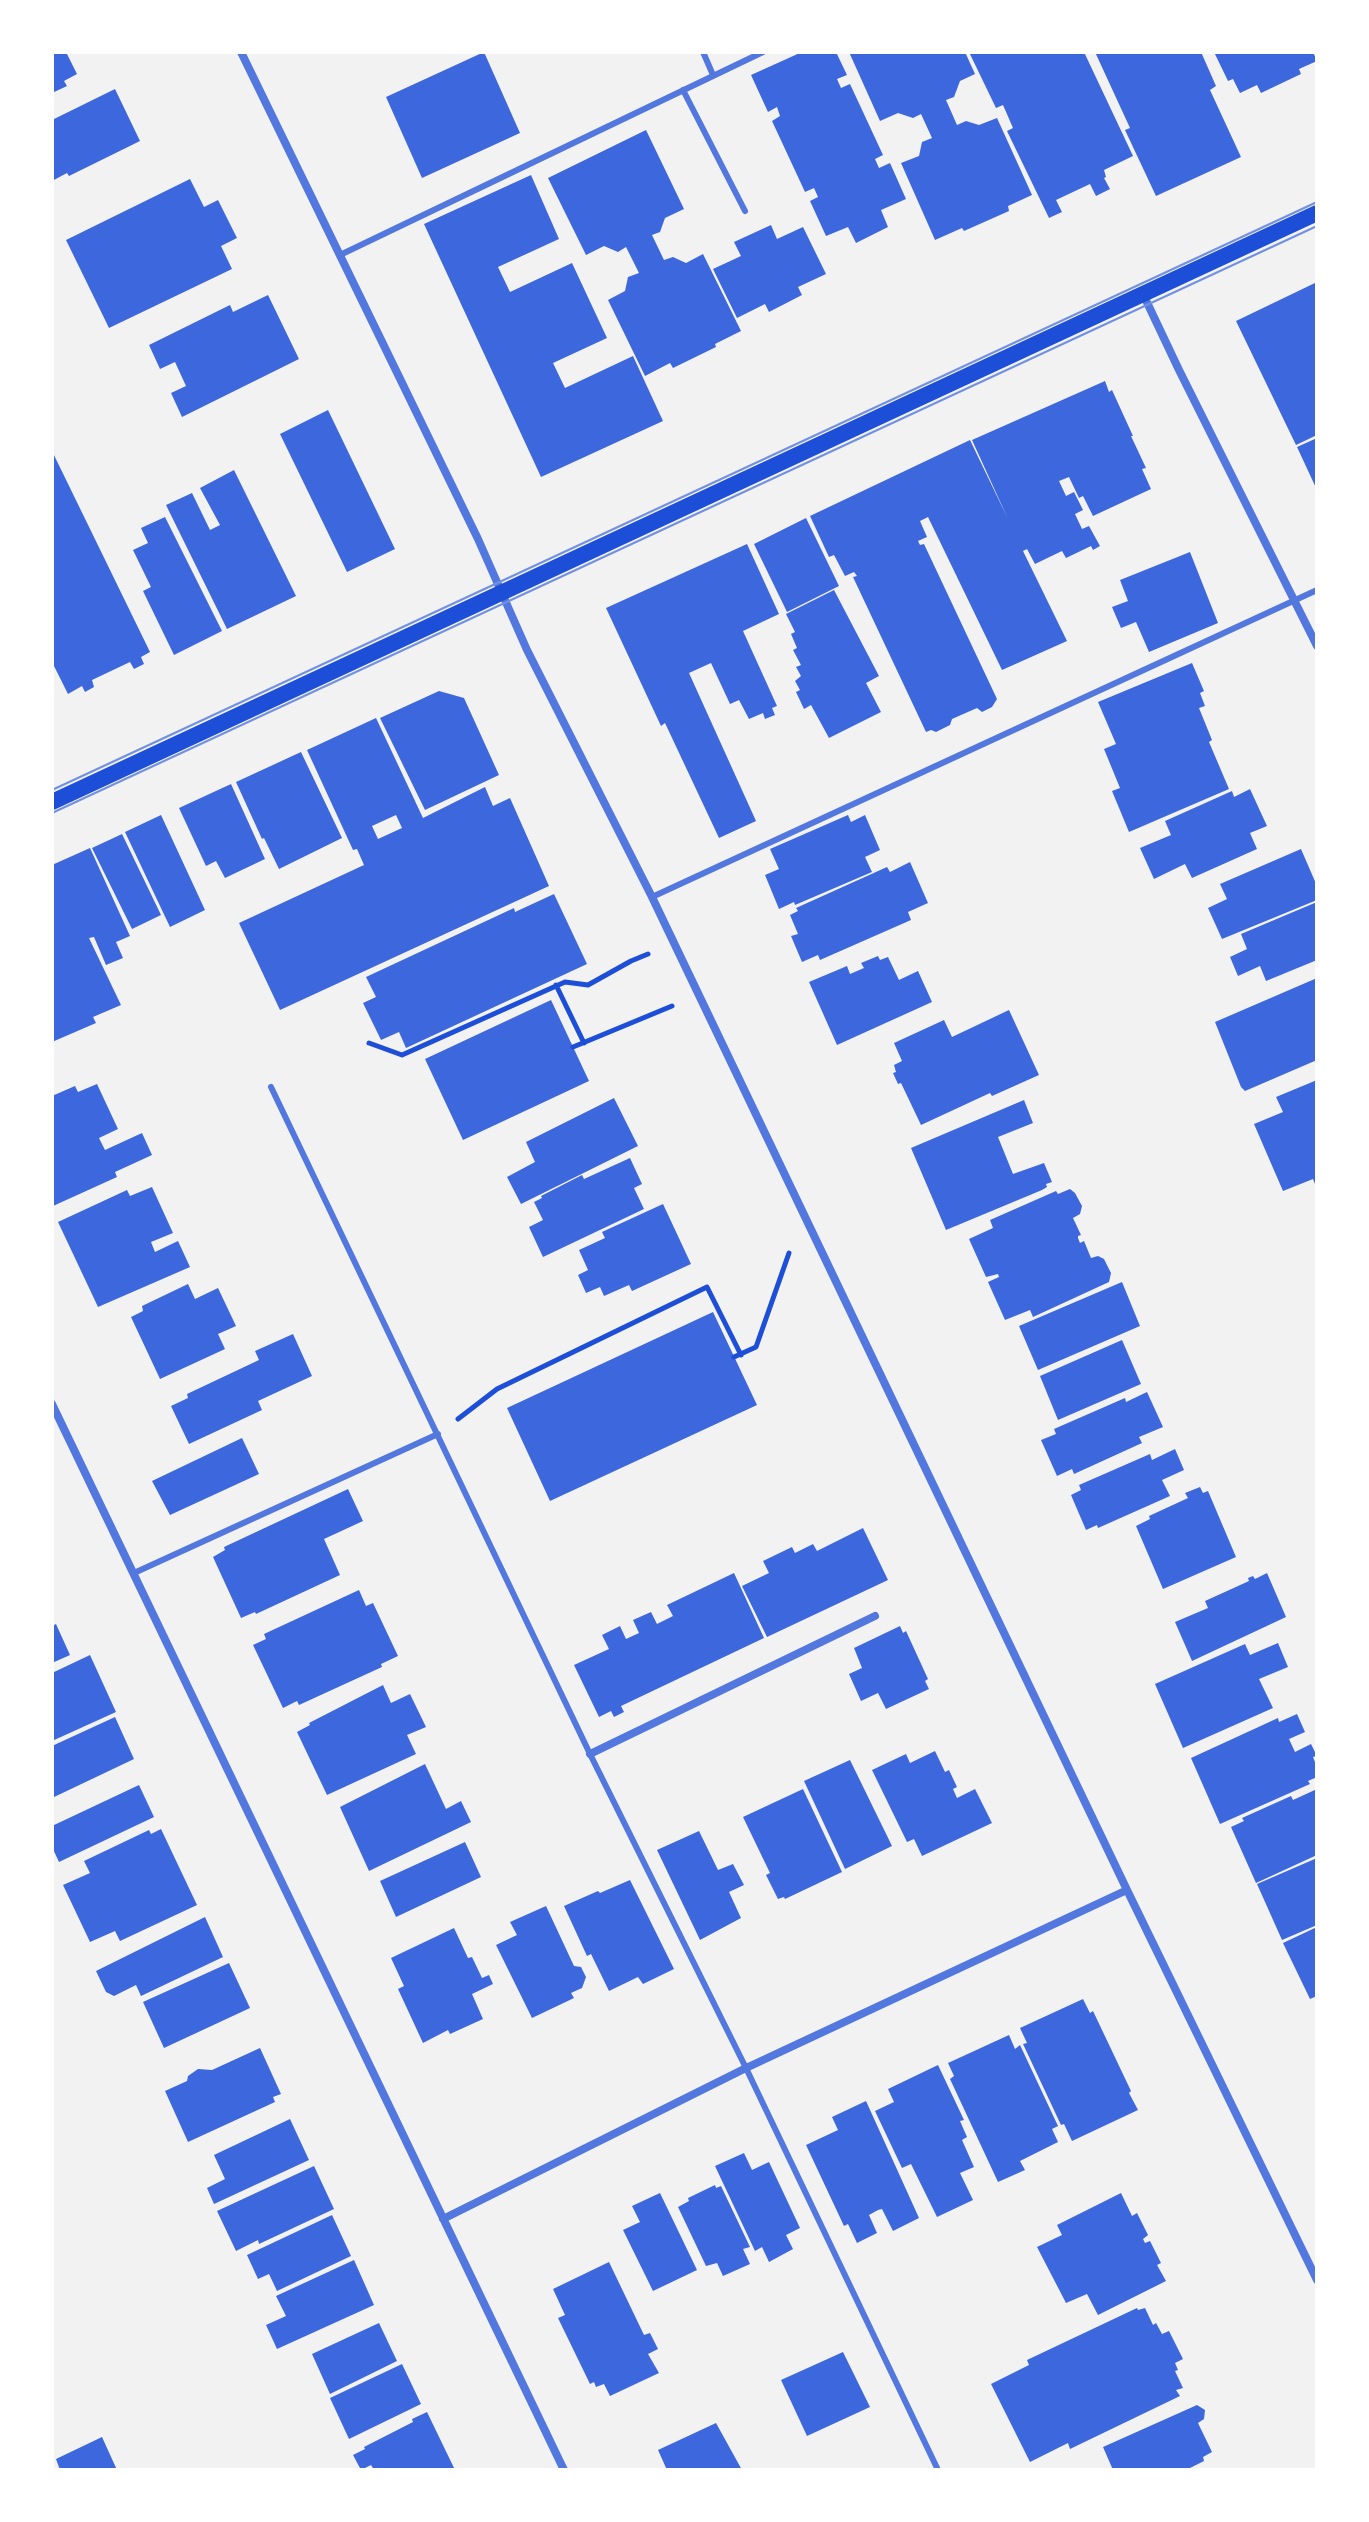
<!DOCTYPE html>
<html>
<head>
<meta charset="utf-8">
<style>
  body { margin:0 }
  #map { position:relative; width:1369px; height:2522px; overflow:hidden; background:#f2f2f2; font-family:Jost,sans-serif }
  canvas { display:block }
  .frame { position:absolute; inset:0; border:54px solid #fff; pointer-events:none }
</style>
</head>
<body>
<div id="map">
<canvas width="1369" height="2522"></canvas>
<div class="frame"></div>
</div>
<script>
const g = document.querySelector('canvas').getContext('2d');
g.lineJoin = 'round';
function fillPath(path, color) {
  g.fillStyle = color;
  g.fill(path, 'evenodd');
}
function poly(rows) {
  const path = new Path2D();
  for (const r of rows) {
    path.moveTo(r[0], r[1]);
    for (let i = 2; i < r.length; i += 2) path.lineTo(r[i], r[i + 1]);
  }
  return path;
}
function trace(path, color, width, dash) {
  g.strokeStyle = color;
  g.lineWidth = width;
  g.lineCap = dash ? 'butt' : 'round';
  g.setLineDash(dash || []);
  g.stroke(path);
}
const building = poly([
  [52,52,66,52,77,74,64,81,67,86,52,93],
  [484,52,520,133,422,178,386,97],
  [802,52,836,52,847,75,837,79,841,88,850,84,883,155,875,159,879,168,890,163,906,199,881,210,888,227,856,243,848,227,826,236,810,201,818,197,814,188,805,192,772,121,780,116,777,107,768,112,751,75],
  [849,52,965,52,975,74,960,81,954,97,946,100,957,125,966,121,979,125,997,118,1032,195,1008,206,1009,211,964,231,962,228,935,240,901,163,919,156,922,142,932,138,921,114,913,118,898,113,880,121],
  [969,52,1084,52,1133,156,1104,170,1106,177,1104,178,1110,189,1096,196,1090,184,1056,200,1062,212,1049,218,1007,131,1013,128,1003,105,996,108],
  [1095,52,1201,52,1216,86,1210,90,1241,157,1156,196,1125,130,1130,128],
  [1214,52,1313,52,1317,61,1299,69,1301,74,1261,93,1257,85,1240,93,1233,79,1228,81],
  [115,89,140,141,69,176,67,173,52,181,52,120],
  [646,130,684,209,665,218,660,232,652,235,664,260,673,257,686,263,703,254,741,331,715,344,716,347,673,368,670,363,645,376,608,300,625,291,628,277,639,273,626,247,618,252,604,246,586,255,548,178],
  [531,175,559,239,498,267,510,292,572,263,607,338,553,363,565,388,633,356,663,421,541,477,424,224],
  [190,179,204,207,218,200,237,238,221,246,232,269,109,328,66,240],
  [771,225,777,239,803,227,826,274,798,287,802,295,769,312,765,304,737,318,713,269,741,256,734,242],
  [1317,282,1317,435,1296,445,1236,321],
  [268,295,299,359,182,417,171,393,186,386,175,362,160,369,149,345,230,305,233,312],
  [1105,381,1109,392,1112,390,1133,436,1131,436,1146,468,1142,469,1151,489,1093,516,1083,496,1079,498,1069,477,1059,481,1066,496,1074,492,1083,510,1075,514,1082,529,1089,526,1100,546,1093,550,1091,546,1066,558,1062,551,1035,564,1027,549,1023,551,1067,641,1002,670,928,517,920,521,927,537,918,541,920,545,924,544,997,699,992,707,982,712,977,708,952,719,950,725,936,732,931,730,926,732,853,577,857,576,854,572,845,576,834,555,829,557,810,516,970,440,1008,519,972,440],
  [328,410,395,549,347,572,280,434],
  [1317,438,1317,490,1297,447],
  [52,451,150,652,141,657,144,664,134,669,130,662,92,680,94,687,85,692,82,686,68,694,52,662],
  [234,470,296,596,227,629,166,505,192,493,210,530,220,525,200,488],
  [165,517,222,631,174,655,143,591,151,587,133,550,148,543,141,528],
  [806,518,839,586,787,612,754,544],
  [747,544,779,614,743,631,777,706,772,708,775,715,765,719,763,713,749,719,739,700,730,704,711,663,689,673,756,821,719,838,665,723,661,726,606,608],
  [1190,552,1218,623,1149,652,1136,622,1121,628,1112,607,1128,601,1120,580],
  [834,590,879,676,866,683,881,712,829,738,811,705,804,709,796,692,800,690,795,681,801,676,796,667,801,665,793,650,797,648,791,634,795,632,786,614],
  [1192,663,1204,691,1200,693,1205,706,1199,708,1212,740,1209,742,1229,789,1129,832,1112,791,1120,788,1104,749,1116,744,1098,702],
  [439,691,464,698,499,775,425,810,380,718],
  [376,718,423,818,485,787,493,806,510,798,549,886,280,1010,239,923,364,865,357,849,353,850,307,750],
  [396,815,402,828,378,839,372,826],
  [301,752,342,838,279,869,264,838,262,839,236,782],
  [231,784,265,859,225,878,216,861,206,866,179,808],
  [1250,789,1267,826,1250,833,1257,849,1192,878,1185,864,1154,879,1140,848,1171,835,1165,821,1232,791,1234,797],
  [161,815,205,910,170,927,125,832],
  [848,815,851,822,865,815,880,850,865,857,872,872,795,905,794,902,779,909,765,875,779,869,770,849],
  [122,834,161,915,132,929,92,848],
  [90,848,130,936,116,942,123,958,106,965,94,937,89,938,121,1005,93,1017,96,1023,52,1042,52,865],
  [1301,849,1317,886,1317,900,1222,939,1208,908,1227,899,1220,884],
  [910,862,928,903,908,912,911,920,820,960,818,955,802,962,791,936,798,934,790,915,798,911,796,908,887,867,890,872],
  [554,894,587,964,406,1048,399,1032,381,1040,363,1003,376,997,366,977,514,908,515,912],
  [1317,902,1317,960,1266,981,1260,966,1238,976,1230,957,1247,949,1241,934],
  [878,956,880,960,888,957,899,980,918,971,932,1002,837,1045,809,982,847,966,850,974,864,968,861,963],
  [1317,978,1317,1060,1245,1091,1241,1087,1215,1022],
  [551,1000,589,1081,463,1140,425,1059],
  [1009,1010,1039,1075,992,1096,990,1093,921,1125,901,1083,898,1084,893,1073,896,1072,894,1065,902,1061,894,1043,944,1020,952,1037],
  [1317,1080,1317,1189,1313,1179,1283,1191,1254,1124,1283,1112,1276,1097],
  [97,1084,118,1129,99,1138,105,1150,142,1133,152,1155,115,1172,117,1177,53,1206,52,1096,75,1086,78,1092],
  [614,1098,638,1146,521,1204,507,1177,535,1162,526,1142],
  [1024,1100,1033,1123,998,1137,1013,1174,1044,1163,1052,1182,1046,1184,1047,1187,1042,1190,946,1230,911,1148],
  [630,1158,642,1184,634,1188,644,1209,543,1257,529,1227,543,1220,534,1202,542,1198,541,1196,582,1175,584,1179],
  [152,1187,173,1233,151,1242,155,1252,178,1241,190,1267,98,1307,58,1222,127,1190,130,1196],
  [1070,1189,1075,1193,1082,1206,1080,1214,1073,1218,1081,1235,1078,1236,1078,1238,1080,1243,1084,1241,1091,1258,1098,1256,1104,1259,1111,1273,1109,1282,1033,1317,1030,1310,1005,1320,988,1282,999,1277,998,1274,986,1277,969,1239,993,1228,990,1220,1056,1191,1058,1194],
  [663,1204,691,1264,632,1291,629,1285,604,1296,600,1287,586,1293,578,1275,588,1270,579,1250,605,1238,602,1232],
  [1122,1282,1140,1326,1038,1370,1019,1326],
  [188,1284,195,1299,218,1288,236,1326,218,1334,225,1349,160,1379,131,1317,143,1311,142,1306],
  [713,1312,757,1405,550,1501,507,1408],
  [293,1334,312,1376,258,1401,262,1410,189,1444,171,1406,188,1398,187,1394,259,1360,255,1351],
  [1122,1340,1141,1384,1058,1420,1040,1376],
  [1147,1392,1163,1427,1139,1437,1142,1443,1074,1474,1072,1469,1057,1476,1041,1440,1056,1434,1054,1429,1125,1398,1126,1402],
  [242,1438,259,1474,170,1515,152,1481],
  [1175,1449,1184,1470,1162,1480,1170,1496,1098,1528,1097,1525,1086,1530,1071,1495,1081,1490,1079,1485,1150,1454,1152,1460],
  [1200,1487,1203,1493,1208,1491,1236,1557,1163,1589,1136,1526,1150,1519,1149,1516,1188,1498,1185,1493],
  [348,1489,363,1521,324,1539,340,1575,256,1614,255,1612,241,1618,213,1557,225,1550,224,1547],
  [863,1528,888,1580,767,1637,742,1586,769,1573,763,1561,792,1547,795,1553,813,1544,817,1551],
  [734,1573,764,1638,621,1706,624,1712,614,1717,611,1711,599,1717,574,1665,609,1649,602,1635,620,1626,626,1639,639,1633,633,1620,651,1612,657,1624,673,1616,667,1605],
  [1267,1573,1286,1617,1192,1661,1175,1622,1208,1608,1205,1601,1249,1581,1248,1578,1253,1576,1255,1579],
  [359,1590,366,1606,373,1603,398,1656,381,1664,382,1667,299,1705,297,1701,283,1708,253,1645,266,1639,264,1634],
  [56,1624,70,1655,52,1663,52,1626],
  [900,1626,903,1633,906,1631,928,1679,925,1681,929,1689,886,1709,878,1693,861,1701,849,1674,862,1668,854,1648],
  [1278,1643,1288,1667,1259,1679,1273,1708,1183,1748,1155,1684,1245,1644,1250,1655],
  [90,1655,116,1712,52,1741,52,1673],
  [383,1685,391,1703,410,1694,426,1727,407,1735,416,1754,327,1795,297,1732,310,1725,309,1723],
  [1297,1714,1305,1732,1289,1739,1295,1752,1311,1744,1317,1756,1313,1757,1317,1767,1317,1777,1308,1781,1310,1784,1220,1824,1191,1758,1278,1718,1279,1722],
  [115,1717,134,1759,52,1798,52,1746],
  [935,1751,945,1772,949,1770,957,1787,953,1789,957,1798,975,1789,992,1823,922,1856,914,1839,907,1842,872,1770,906,1754,910,1763],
  [850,1760,892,1846,845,1869,804,1781],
  [425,1764,446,1809,461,1801,471,1822,369,1871,340,1807],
  [139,1785,154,1817,59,1862,52,1847,52,1826],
  [803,1789,842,1872,785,1899,784,1897,778,1899,766,1875,770,1873,743,1817],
  [1317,1789,1317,1855,1256,1883,1231,1827,1244,1821,1242,1818,1291,1796,1293,1800],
  [161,1829,197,1905,120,1941,115,1931,90,1942,63,1885,90,1873,84,1861,149,1830,151,1834],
  [699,1831,718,1870,733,1864,744,1885,729,1892,741,1918,700,1940,657,1850],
  [465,1842,481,1877,396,1917,380,1881],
  [1317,1858,1317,1925,1282,1940,1257,1884],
  [630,1880,674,1969,643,1984,638,1977,609,1991,591,1954,587,1956,564,1906,598,1891,600,1893],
  [546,1906,574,1966,581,1967,586,1977,582,1988,571,1993,574,1998,532,2018,496,1945,517,1935,510,1922],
  [205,1917,223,1957,141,1996,136,1985,114,1996,106,1992,96,1971],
  [1317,1927,1317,1996,1310,1999,1283,1943],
  [454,1928,468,1958,472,1957,482,1978,489,1975,493,1984,472,1994,483,2019,450,2034,448,2030,423,2043,398,1989,404,1986,391,1958],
  [229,1963,250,2008,164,2048,143,2002],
  [1083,1999,1090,2013,1093,2011,1131,2091,1129,2093,1138,2110,1072,2141,1064,2124,1061,2125,1023,2044,1027,2043,1020,2028],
  [1009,2035,1015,2049,1020,2045,1058,2126,1052,2129,1058,2142,1020,2161,1025,2170,998,2182,950,2079,954,2076,948,2063],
  [260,2048,281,2094,273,2097,275,2102,188,2142,165,2091,187,2081,188,2076,198,2069,212,2070],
  [938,2065,964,2120,960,2121,967,2137,962,2140,974,2167,960,2173,973,2200,937,2217,911,2164,902,2168,875,2111,894,2102,888,2089],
  [866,2101,919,2218,893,2231,882,2209,878,2210,869,2215,877,2233,857,2243,848,2224,844,2226,806,2145,838,2130,832,2117],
  [290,2119,309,2160,214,2204,207,2188,225,2179,214,2155],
  [744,2153,752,2170,769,2162,800,2228,786,2235,793,2249,769,2262,762,2247,755,2251,715,2166],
  [314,2166,334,2209,259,2244,258,2240,236,2251,217,2211],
  [715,2185,716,2188,721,2186,750,2247,743,2249,750,2264,723,2276,717,2263,706,2266,678,2207,689,2201,688,2198],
  [660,2193,697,2270,653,2291,623,2230,640,2222,632,2206],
  [1121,2193,1132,2216,1137,2213,1148,2235,1143,2239,1145,2243,1150,2241,1161,2263,1157,2265,1166,2281,1098,2315,1087,2294,1066,2303,1037,2247,1062,2235,1057,2225],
  [332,2215,351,2256,277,2291,269,2274,258,2279,247,2255],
  [354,2260,374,2305,277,2349,266,2325,286,2316,276,2296],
  [609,2262,644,2335,650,2333,658,2349,648,2354,659,2373,610,2396,604,2384,596,2387,594,2382,590,2384,558,2318,565,2315,553,2289],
  [1137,2308,1138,2310,1145,2308,1153,2325,1156,2323,1162,2334,1169,2331,1183,2359,1175,2363,1178,2370,1175,2371,1183,2388,1176,2390,1180,2396,1070,2449,1068,2443,1030,2462,991,2384,1029,2365,1027,2360],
  [379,2323,397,2361,330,2394,312,2354],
  [843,2352,870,2407,807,2436,781,2380],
  [402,2364,421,2404,349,2439,330,2398],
  [1197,2405,1205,2410,1204,2419,1198,2423,1212,2452,1203,2457,1204,2461,1186,2470,1113,2470,1103,2447],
  [427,2412,455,2470,374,2470,371,2465,361,2470,353,2455,365,2449,364,2447,413,2422,412,2419],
  [716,2423,742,2470,667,2470,658,2450],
  [102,2437,117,2470,60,2470,56,2459]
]);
const path = poly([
  [556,985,584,1043],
  [369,1043,402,1055,565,982,588,985,631,961,648,954],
  [573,1047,672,1006],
  [734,1357,756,1347,789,1253],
  [458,1419,497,1389,707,1287,741,1355]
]);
const service = poly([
  [703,52,713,75],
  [683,90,745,211],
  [340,255,763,52],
  [652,897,1317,590],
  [271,1087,590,1754,746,2068,938,2470],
  [134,1573,438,1434]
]);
const minor = poly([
  [241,52,478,539,527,650,652,897,1127,1890,1317,2280],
  [1143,294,1179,370,1317,646],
  [52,1404,564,2470],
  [590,1754,875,1616],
  [443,2219,746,2068,1127,1890]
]);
const secondary = poly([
  [52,802,1317,213]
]);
const tram = poly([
  [52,790,1317,202],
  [52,813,1317,226]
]);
fillPath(building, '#3d67dc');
trace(path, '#1d4ed8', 5);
trace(service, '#5277de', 6);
trace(minor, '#5277de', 8);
trace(secondary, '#1d4ed8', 16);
trace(tram, '#7290e2', 2);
</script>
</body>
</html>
